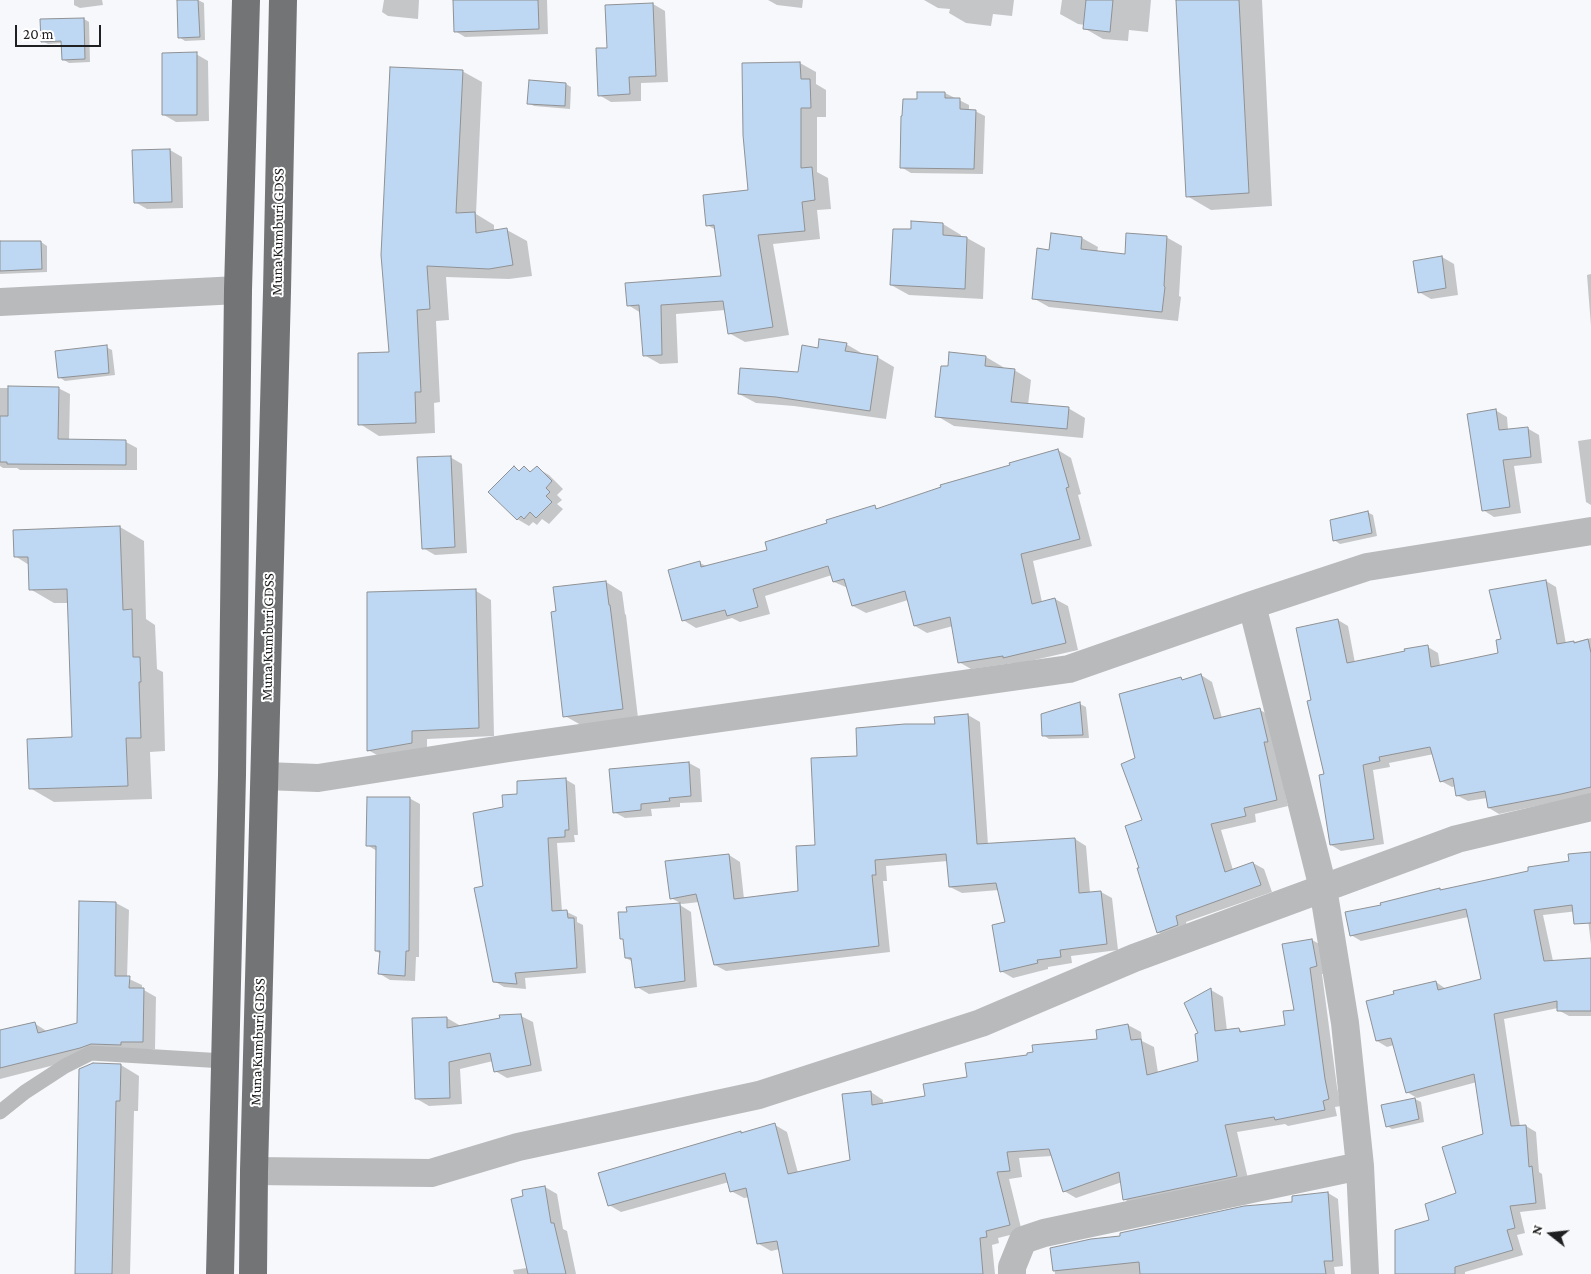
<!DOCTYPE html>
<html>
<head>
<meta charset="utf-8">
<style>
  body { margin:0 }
  #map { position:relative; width:1591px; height:1274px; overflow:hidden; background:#f6f8fb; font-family:"Crimson Pro",serif }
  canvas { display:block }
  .north { position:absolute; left:1526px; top:1209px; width:50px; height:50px; -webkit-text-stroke:4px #fff; paint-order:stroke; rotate:286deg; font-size:14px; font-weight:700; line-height:20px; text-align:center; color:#1f2021 }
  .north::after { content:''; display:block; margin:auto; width:18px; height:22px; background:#1f2021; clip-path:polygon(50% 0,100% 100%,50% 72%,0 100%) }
  .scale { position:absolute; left:15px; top:25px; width:86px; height:22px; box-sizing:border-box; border:2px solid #1f2021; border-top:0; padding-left:6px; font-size:15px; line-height:18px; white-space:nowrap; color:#1f2021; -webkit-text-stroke:4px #fff; paint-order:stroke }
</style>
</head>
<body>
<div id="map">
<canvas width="1591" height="1274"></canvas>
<div class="north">N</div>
<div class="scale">20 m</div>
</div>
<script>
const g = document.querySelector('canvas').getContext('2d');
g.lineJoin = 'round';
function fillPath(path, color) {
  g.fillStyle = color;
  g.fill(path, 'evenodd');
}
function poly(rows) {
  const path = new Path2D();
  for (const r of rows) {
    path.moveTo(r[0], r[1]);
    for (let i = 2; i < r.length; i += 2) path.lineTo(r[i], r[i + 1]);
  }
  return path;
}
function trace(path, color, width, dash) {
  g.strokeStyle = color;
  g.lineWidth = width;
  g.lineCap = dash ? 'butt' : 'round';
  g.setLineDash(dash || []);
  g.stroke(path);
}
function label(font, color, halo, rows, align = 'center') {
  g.font = font + ' "Crimson Pro",serif';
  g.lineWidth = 4;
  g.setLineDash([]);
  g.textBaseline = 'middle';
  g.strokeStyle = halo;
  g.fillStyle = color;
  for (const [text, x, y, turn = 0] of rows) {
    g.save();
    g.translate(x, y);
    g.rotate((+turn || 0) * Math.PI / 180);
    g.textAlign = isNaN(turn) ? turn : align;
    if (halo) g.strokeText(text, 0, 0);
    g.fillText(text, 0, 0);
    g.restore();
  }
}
const shadow = poly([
  [74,0,102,0,103,5,80,8,74,5],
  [192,0,198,0,204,3,205,40,185,41,179,37],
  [384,0,419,0,418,19,388,16,382,12],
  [454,0,547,0,548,34,465,37,455,31],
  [768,0,803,0,802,8,777,5],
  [924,0,1014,0,1012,16,993,14,991,26,966,23,949,13,950,9,938,8],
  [1062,0,1151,0,1148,32,1129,30,1128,41,1103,39,1084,28,1085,25,1078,24,1060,14],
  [1177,0,1262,0,1272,206,1211,210,1187,196],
  [653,4,665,11,668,82,641,83,641,101,611,102,599,95,608,49],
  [84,19,89,22,90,62,69,63,64,60,63,43,48,44,42,41],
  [196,54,208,61,209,121,176,122,164,115],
  [800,63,816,72,816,84,826,90,826,117,817,117,817,172,828,178,831,209,817,210,820,239,773,244,789,335,745,342,729,333,726,310,676,314,678,363,660,364,644,355,641,313,628,305,723,277,716,230,707,225,750,191],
  [462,71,482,82,476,214,494,225,494,232,507,230,527,241,532,276,509,279,446,277,449,320,436,321,440,402,434,403,435,433,379,436,360,424,390,353],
  [566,84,571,87,570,109,534,106,528,103],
  [945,93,969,105,969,111,975,111,985,116,983,174,911,173,901,167,918,101],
  [170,150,182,157,183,208,147,209,135,202,133,151],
  [943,224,961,235,961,238,967,238,985,248,983,299,909,295,891,285,912,231],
  [1166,237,1182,246,1179,296,1181,297,1178,321,1049,307,1033,298,1051,251,1082,238,1098,247,1097,252,1126,255],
  [0,242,41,242,47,246,47,272,0,274],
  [1442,257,1454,264,1458,295,1431,299,1419,292],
  [1591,274,1591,326,1587,275],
  [846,344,863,354,877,357,894,367,886,419,794,406,756,403,739,394,799,373,819,349],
  [106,347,112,350,115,375,65,381,59,377],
  [950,354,986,357,1003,367,1003,369,1014,370,1031,380,1028,405,1068,408,1085,418,1083,438,954,426,937,416,949,368],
  [0,388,58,388,70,394,69,441,126,442,137,448,137,470,20,470,17,468,3,468,0,466],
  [1495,410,1507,417,1508,430,1527,428,1539,435,1542,463,1514,466,1521,513,1494,517,1483,510],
  [1591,439,1591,505,1586,502,1578,441],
  [1058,450,1071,458,1081,494,1078,495,1092,546,1033,561,1042,602,1055,599,1068,606,1078,650,1017,664,1014,663,971,669,959,662,953,626,927,633,915,626,908,600,866,613,853,606,848,588,834,582,832,575,765,596,770,614,740,622,732,618,696,628,683,620,700,563,708,567,768,551,829,524,874,507,879,509],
  [450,457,462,464,467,553,435,555,423,548],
  [514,468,521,471,524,468,532,472,537,468,549,475,563,489,557,495,562,500,557,504,563,509,549,524,542,519,537,525,533,522,529,526,517,519],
  [1367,512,1373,515,1377,536,1340,544,1334,540],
  [120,527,144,541,146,619,155,625,157,669,163,672,165,751,150,752,152,799,54,802,30,788,73,739,69,603,54,603,30,589,29,565,15,556],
  [1546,581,1556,587,1566,644,1591,638,1591,799,1584,796,1499,814,1489,808,1487,798,1468,801,1458,796,1456,786,1452,787,1441,781,1434,754,1389,763,1390,767,1373,770,1384,844,1341,851,1331,845,1325,774,1312,701,1338,620,1348,626,1355,663,1428,647,1438,653,1440,666,1500,654,1502,640],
  [606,582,622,592,625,614,626,615,638,718,581,725,565,716,558,612],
  [476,591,491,600,494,736,427,739,427,752,384,759,368,750],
  [1201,675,1212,682,1222,718,1260,710,1271,716,1275,748,1288,806,1255,814,1256,822,1221,830,1233,870,1253,863,1264,869,1272,892,1186,922,1188,931,1169,939,1158,932,1140,869,1144,821,1136,759,1181,679,1184,680],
  [1080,704,1086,707,1089,738,1049,739,1043,735],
  [968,715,980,722,988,845,1075,839,1086,846,1090,893,1101,892,1112,898,1118,950,1071,956,1072,963,1048,967,1048,969,1013,978,1001,971,1006,923,999,890,962,893,950,887,948,861,886,866,887,881,883,881,890,952,726,971,715,965,699,902,682,904,671,898,729,855,740,862,744,899,799,892,816,846,858,757,936,726,936,719],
  [689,763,700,769,702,802,680,803,680,807,651,809,652,816,625,818,614,812],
  [565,779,575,785,578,835,574,835,575,842,557,843,562,912,567,912,577,917,577,922,583,925,586,973,525,978,526,989,504,987,494,981,484,887,504,808,519,795],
  [409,798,420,804,419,957,416,957,415,981,390,980,380,974,381,954,376,951,377,851,367,845],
  [1591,853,1591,945,1587,910,1543,915,1553,961,1591,960,1591,1016,1569,1016,1558,1010,1558,1008,1504,1019,1520,1127,1526,1126,1536,1132,1539,1172,1542,1174,1546,1209,1520,1212,1525,1233,1517,1235,1523,1255,1465,1272,1465,1274,1395,1274,1431,1221,1458,1194,1485,1135,1477,1082,1417,1098,1407,1092,1394,1045,1387,1047,1377,1041,1436,982,1446,989,1482,980,1468,917,1361,941,1351,935,1382,906,1440,890,1442,891,1570,862],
  [81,902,116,903,129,910,127,978,142,985,142,989,156,997,155,1049,134,1049,93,1055,0,1079,0,1042,34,1023,48,1032,78,1024],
  [680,905,691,912,697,987,649,994,637,987,633,962,626,958,625,940,621,938,628,913,628,908,682,905],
  [1312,940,1325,947,1329,973,1322,974,1337,1087,1341,1106,1335,1107,1337,1116,1288,1126,1285,1124,1237,1132,1249,1183,1137,1207,1124,1199,1122,1182,1076,1198,1064,1191,1052,1156,1019,1158,1022,1177,1009,1179,1022,1232,998,1238,999,1243,992,1245,995,1274,784,1274,780,1249,771,1251,759,1244,750,1197,744,1198,731,1191,729,1182,621,1212,609,1205,741,1132,743,1134,775,1125,787,1132,798,1173,852,1161,871,1092,883,1100,883,1104,926,1097,968,1078,1029,1056,1099,1040,1128,1025,1141,1032,1142,1041,1154,1047,1158,1073,1199,1062,1200,1034,1211,990,1223,997,1227,1031,1239,1029,1245,1033,1286,1026,1295,1011,1284,945],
  [521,1016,533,1022,542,1071,507,1078,495,1071,493,1061,460,1069,462,1104,429,1106,417,1099,447,1018,459,1025,459,1027],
  [121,1065,139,1076,138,1111,134,1111,130,1274,76,1274],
  [1415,1099,1421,1102,1424,1122,1392,1129,1387,1126],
  [545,1187,557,1194,563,1229,567,1231,576,1274,514,1274,513,1270,527,1268,525,1197],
  [1328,1193,1338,1199,1343,1266,1334,1267,1335,1274,1055,1274,1052,1249,1122,1237,1294,1203]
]);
const building = poly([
  [177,0,198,0,200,37,178,38,177,0],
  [453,0,538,0,539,29,454,32,453,0],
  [1086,0,1113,0,1110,32,1083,29,1086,0],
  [1176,0,1239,0,1249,193,1186,197,1176,0],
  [653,3,656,76,629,77,630,94,598,96,596,48,607,48,605,5,653,3],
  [84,18,85,59,62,60,61,41,41,42,40,19,84,18],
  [197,52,197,115,162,115,162,53,197,52],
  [800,62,801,79,810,79,811,108,801,108,801,168,812,167,815,200,802,202,805,231,758,235,773,327,728,334,723,301,661,305,662,355,643,356,639,305,627,306,625,283,721,276,714,225,706,226,703,195,748,190,743,135,742,63,800,62],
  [390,67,463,70,456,213,475,212,476,233,507,228,513,265,489,269,427,266,430,309,417,310,421,392,415,392,416,423,358,425,358,353,389,352,381,255,390,67],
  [529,80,566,83,565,106,527,104,529,80],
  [917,92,945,92,945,98,960,98,960,109,976,110,974,169,900,168,901,116,902,116,903,99,917,99,917,92],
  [170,149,172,202,134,203,132,150,170,149],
  [911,221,943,223,943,235,967,237,965,289,890,285,893,229,911,229,911,221],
  [1051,233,1082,237,1081,249,1125,254,1126,233,1167,236,1164,286,1165,287,1162,312,1032,299,1037,248,1049,250,1051,233],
  [0,241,41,241,42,269,0,271,0,241],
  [1442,256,1446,288,1418,293,1413,261,1442,256],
  [819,339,847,343,845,351,878,356,870,411,776,397,738,394,740,368,798,372,802,345,818,348,819,339],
  [107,345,109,373,58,378,55,351,107,345],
  [949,352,986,356,985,366,1015,369,1011,402,1069,407,1067,429,935,417,941,366,948,366,949,352],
  [8,386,59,387,58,439,126,440,126,465,7,464,7,462,0,462,0,416,8,416,8,386],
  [1496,409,1499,430,1528,427,1531,457,1503,460,1510,507,1482,511,1467,414,1496,409],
  [1058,449,1069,487,1066,488,1080,539,1021,554,1032,604,1055,598,1066,643,1003,658,1003,656,958,663,950,617,914,626,905,591,852,606,844,579,833,582,828,566,753,589,758,607,727,616,725,610,682,621,668,570,700,561,701,567,767,550,765,542,827,523,826,520,875,505,876,509,941,487,940,485,1010,465,1009,463,1058,449],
  [451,456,455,547,422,549,417,457,451,456],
  [514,466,519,471,524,466,530,472,537,466,552,481,546,488,550,492,546,496,552,502,536,518,530,512,524,519,521,516,517,520,488,492,514,466],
  [1368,511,1372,533,1333,541,1330,520,1368,511],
  [120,526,123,610,132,609,133,657,140,657,141,682,139,682,141,738,126,738,128,786,29,789,27,739,72,737,67,589,29,590,28,557,14,557,13,530,120,526],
  [1546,580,1557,644,1574,641,1574,643,1588,639,1591,653,1591,787,1561,794,1488,808,1485,791,1456,796,1453,778,1440,782,1430,747,1379,757,1380,761,1363,765,1374,839,1330,845,1319,775,1324,774,1307,701,1311,700,1296,628,1338,619,1347,663,1405,651,1404,649,1428,645,1431,667,1498,653,1496,640,1501,639,1489,590,1546,580],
  [606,581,609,605,610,605,623,709,563,717,551,612,556,611,553,587,606,581],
  [476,589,479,728,412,731,412,743,367,751,367,592,476,589],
  [1201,674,1214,719,1260,708,1268,742,1264,742,1277,800,1244,808,1246,816,1211,824,1225,872,1253,862,1261,885,1176,916,1178,925,1157,933,1137,868,1139,868,1125,826,1142,820,1121,764,1135,758,1119,694,1181,677,1182,680,1201,674],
  [1080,702,1083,735,1042,736,1041,714,1080,702],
  [968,714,977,844,1075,838,1079,893,1101,891,1107,944,1060,950,1061,957,1037,960,1038,963,1000,972,992,925,1005,922,996,883,949,887,946,854,875,860,876,875,872,875,879,946,714,965,696,894,670,899,665,861,729,854,734,899,798,891,796,846,815,845,811,758,857,756,856,728,905,724,935,724,934,717,968,714],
  [689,762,691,796,669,798,670,801,641,804,641,810,613,813,609,769,689,762],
  [566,778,569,830,565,830,565,837,548,838,552,911,567,910,568,918,574,918,577,968,515,973,517,984,493,982,474,888,483,886,473,813,503,807,502,795,517,794,517,781,566,778],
  [367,797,410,797,409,951,406,951,405,976,378,974,380,951,375,951,376,846,366,846,367,797],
  [1591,852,1591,923,1574,924,1572,905,1534,910,1544,961,1591,958,1591,1011,1557,1011,1557,1001,1494,1014,1511,1126,1526,1125,1529,1167,1532,1166,1536,1203,1510,1206,1515,1228,1507,1230,1513,1250,1455,1267,1455,1274,1395,1274,1395,1230,1429,1220,1425,1204,1456,1193,1442,1147,1483,1134,1474,1074,1406,1093,1391,1038,1376,1041,1366,1001,1394,994,1393,991,1436,981,1438,990,1481,979,1466,909,1350,936,1345,912,1381,905,1380,903,1440,888,1440,890,1528,871,1528,867,1569,861,1568,854,1591,852],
  [79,901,116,902,115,976,130,976,129,988,144,988,143,1042,121,1042,121,1045,91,1044,80,1048,0,1068,0,1030,35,1022,38,1033,77,1023,79,901],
  [680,903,685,981,635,988,631,958,625,958,623,939,620,939,618,912,627,912,626,907,680,903],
  [1312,939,1317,966,1310,968,1325,1079,1329,1099,1323,1101,1325,1110,1275,1120,1274,1117,1225,1125,1237,1176,1123,1200,1119,1172,1063,1192,1049,1149,1007,1152,1010,1171,997,1172,1010,1225,986,1231,987,1237,980,1238,983,1274,783,1274,777,1241,757,1244,746,1188,730,1192,725,1173,608,1206,598,1173,741,1131,741,1133,775,1123,788,1174,850,1160,842,1094,871,1091,872,1105,925,1096,923,1084,967,1077,965,1063,1027,1055,1027,1053,1033,1052,1032,1045,1097,1039,1096,1030,1128,1024,1131,1040,1141,1039,1147,1075,1198,1061,1195,1034,1198,1033,1184,1003,1211,988,1215,1031,1239,1028,1240,1032,1285,1025,1283,1011,1294,1010,1282,944,1312,939],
  [521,1014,531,1065,494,1072,490,1053,449,1062,450,1098,415,1099,412,1018,447,1017,447,1028,500,1018,499,1015,521,1014],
  [93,1063,121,1064,120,1101,116,1101,112,1274,75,1274,79,1069,93,1063],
  [1415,1098,1419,1119,1386,1127,1381,1105,1415,1098],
  [545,1186,551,1223,554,1223,566,1274,528,1274,511,1199,523,1196,522,1190,545,1186],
  [1328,1192,1333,1261,1324,1261,1326,1274,1140,1274,1139,1262,1053,1271,1050,1248,1091,1239,1120,1236,1120,1233,1244,1206,1292,1202,1292,1196,1328,1192]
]);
const lane = poly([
  [0,1112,25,1092,65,1066,91,1053,224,1061]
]);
const street = poly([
  [0,302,238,290],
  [1252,605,1323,888,1345,1023,1360,1166,1365,1274],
  [265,776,318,778,509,748,1069,669,1252,605,1367,567,1591,531],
  [254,1171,431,1173,518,1147,759,1095,981,1023,1134,958,1457,839,1591,807],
  [1012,1274,1012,1267,1023,1240,1044,1233,1360,1166]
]);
const highway = poly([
  [220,1274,232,775,238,290,246,0],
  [253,1274,254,1171,277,291,283,0]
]);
const streetNames = [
  ["Muna Kumburi GDSS",278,232,-89],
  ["Muna Kumburi GDSS",268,637,-89],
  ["Muna Kumburi GDSS",258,1042,-88]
];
fillPath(shadow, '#0003');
fillPath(building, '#bed8f3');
trace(building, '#8f9194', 1);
trace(lane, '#b9babb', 15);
trace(street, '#b9babb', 28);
trace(highway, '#727476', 28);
label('15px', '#1f2021', '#fff', streetNames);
</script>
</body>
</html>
